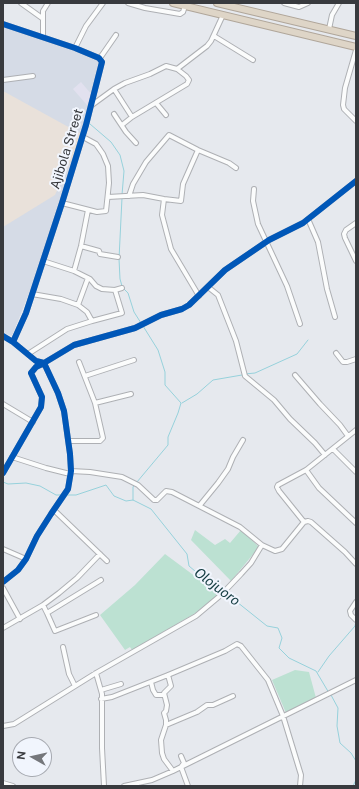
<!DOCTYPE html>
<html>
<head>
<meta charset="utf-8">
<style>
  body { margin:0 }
  #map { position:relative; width:359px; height:789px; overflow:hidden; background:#e6e9ee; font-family:"Public Sans",sans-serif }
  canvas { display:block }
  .frame { position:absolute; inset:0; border:4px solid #383a3e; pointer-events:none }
  .north { position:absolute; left:12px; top:737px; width:40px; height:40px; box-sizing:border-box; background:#f1f5fd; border:1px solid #a7aab1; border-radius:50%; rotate:278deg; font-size:11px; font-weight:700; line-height:16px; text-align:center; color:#383a3e }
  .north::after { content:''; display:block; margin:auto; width:14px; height:18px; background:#75777c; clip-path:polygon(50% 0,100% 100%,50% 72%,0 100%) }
</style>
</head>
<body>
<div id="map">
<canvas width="359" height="789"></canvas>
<div class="frame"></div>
<div class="north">N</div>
</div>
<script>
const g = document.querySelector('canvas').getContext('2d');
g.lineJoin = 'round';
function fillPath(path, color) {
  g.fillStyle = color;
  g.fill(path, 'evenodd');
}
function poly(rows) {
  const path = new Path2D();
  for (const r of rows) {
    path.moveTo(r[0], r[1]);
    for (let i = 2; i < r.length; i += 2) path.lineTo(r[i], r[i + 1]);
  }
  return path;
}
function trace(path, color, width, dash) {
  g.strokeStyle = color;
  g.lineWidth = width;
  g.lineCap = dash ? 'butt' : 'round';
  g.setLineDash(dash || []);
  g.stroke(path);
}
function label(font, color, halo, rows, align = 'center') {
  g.font = font + ' "Public Sans",sans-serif';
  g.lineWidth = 4;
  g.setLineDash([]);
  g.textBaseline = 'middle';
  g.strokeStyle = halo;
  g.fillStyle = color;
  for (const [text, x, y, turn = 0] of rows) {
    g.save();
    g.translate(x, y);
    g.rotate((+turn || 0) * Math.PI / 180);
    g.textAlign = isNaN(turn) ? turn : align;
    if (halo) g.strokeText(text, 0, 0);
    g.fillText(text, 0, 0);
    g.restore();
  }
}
const built = poly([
  [3,26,93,56,103,62,47,248,12,336,3,333]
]);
const education = poly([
  [3,91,83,135,55,195,3,227]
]);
const medical = poly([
  [81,82,92,95,87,105,73,89]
]);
const green = poly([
  [195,530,215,545,225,539,230,543,241,530,259,547,231,581,191,540],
  [165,554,219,594,194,614,132,650,130,647,125,650,100,615,135,585],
  [295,670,309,672,316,698,286,713,272,680]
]);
const stream = poly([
  [90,124,111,142,120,155,124,171,122,195],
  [122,286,120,279,119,259,122,198],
  [124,289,128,293,134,312,141,323],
  [245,374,255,373,297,354,308,340],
  [182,403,197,394,213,380,242,375],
  [3,482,8,484,26,483,40,486,56,495,61,495],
  [137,482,168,445,168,437,178,413,181,403,165,385,165,372,158,350,143,326],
  [67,495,76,495,106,485,114,496,126,501,133,500,151,509,187,554,189,566,221,593],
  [133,500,133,487,135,484],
  [224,595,237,602,267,626,278,628,282,638,279,648,289,658,316,671,329,693],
  [318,672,329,656,355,626,356,621],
  [331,695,338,708,337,726,340,743,351,753,356,761],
  [353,786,356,780]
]);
const minor = poly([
  [21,3,42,18],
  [128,3,145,8,180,14,183,12,185,6],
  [284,3,299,7,308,3],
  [3,24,75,48,99,58,102,62,86,125,62,203,26,313,13,342],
  [329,29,332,15,339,3],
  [214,36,253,60],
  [43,37,43,11,48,3],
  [75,48,86,26,103,3],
  [356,50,345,88,343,105,344,109,356,121],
  [100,58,116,35],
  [3,80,33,76],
  [114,89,132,117],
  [156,103,166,115],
  [92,105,114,89,125,83,150,74,166,66,177,69,207,46,211,41,223,15],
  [114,114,126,132,136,143],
  [122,125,132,117,187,84,189,80,186,76,177,69],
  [254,189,253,201,258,224,287,286,300,324],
  [129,196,133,184,146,162,169,135,198,150,229,163,236,168],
  [108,197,143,195,164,199,181,201,183,184,198,150],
  [164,199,162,215,171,249,199,296],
  [62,203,97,212,106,211,109,183,108,166,103,154,96,144,83,137],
  [308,219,318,242,327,289,335,317],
  [356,223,346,230,344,234,345,238,356,261],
  [81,246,99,251,100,254,118,257],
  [43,261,74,271,90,279,96,286,102,289,115,290,122,288],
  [74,271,81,246,88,210],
  [208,287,218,295,236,341,245,376,274,400,290,419,315,443,325,455],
  [32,294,61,299,78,305,87,312,92,321],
  [78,305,88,278],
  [3,336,13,342,36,361,44,363,74,345,135,328,161,315,182,309,189,305,225,270,269,240,303,223,356,181],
  [336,353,343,362,347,362,356,359],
  [28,354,67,329,92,321,122,313,115,290],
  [295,375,320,404,340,425,348,436],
  [85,376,134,360],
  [95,403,131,394],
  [3,404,33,422],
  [69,441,100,441,103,438,95,403,79,362],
  [333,449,356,472],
  [12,457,46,468,70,474],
  [306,470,319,488,356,523],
  [71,471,90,472,122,477,138,485,154,500,157,500,166,491,172,492,240,527,262,545,275,551,282,549,304,522,308,521,311,522,345,552,356,564],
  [3,473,41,407,42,397,31,373,36,367,44,363,58,393,64,411,70,454,71,471,68,489,51,514,37,536,26,559,18,570,3,582],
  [200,505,218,483,228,469,233,457,243,440],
  [54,510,107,561],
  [304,522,279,491,277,487,278,485,306,470,356,430],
  [3,549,26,559],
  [3,588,20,619],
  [356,602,350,611,351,615,356,620],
  [43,605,47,613,101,580],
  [47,613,55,631,96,615],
  [3,628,43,605,59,593,77,578,100,554],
  [63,647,69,674,75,686],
  [96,673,102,694,102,748,104,786],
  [168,675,171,686,164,693,167,705,166,711,164,713,166,720,166,725,161,740,162,753,164,759,173,771],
  [151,682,153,690,156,695,163,695],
  [101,690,121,684],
  [101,699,112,697,168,675,225,651,237,644,241,646,268,680,283,716,301,775,300,786],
  [166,725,197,712,207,705,213,705,233,696],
  [3,726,14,724,96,673,196,616,221,595,241,574,251,563,262,545],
  [181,756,184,763,181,767,188,786],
  [3,783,13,786],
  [124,786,152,780,173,771,356,680]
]);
const highway = poly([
  [173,3,356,47],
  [217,3,356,36]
]);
const cycleway = poly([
  [3,24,75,48,99,58,102,62,86,125,62,203,26,313,13,342],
  [3,336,13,342,36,361,44,363,74,345,135,328,161,315,182,309,189,305,225,270,269,240,303,223,356,181],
  [3,473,41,407,42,397,31,373,36,367,44,363,58,393,64,411,70,454,71,471,68,489,51,514,37,536,26,559,18,570,3,582]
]);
const streetNames = [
  ["Ajibola Street",67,149,-73]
];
const waterNames = [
  ["Olojuoro",217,587,37]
];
fillPath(built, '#d5dbe6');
fillPath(education, '#e9e1da');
fillPath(medical, '#e2e1ef');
fillPath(green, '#bce1d2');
trace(stream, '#96d1db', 1);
trace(minor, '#aeb0b4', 6);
trace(highway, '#b0a69a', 8);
trace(minor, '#fbfcfc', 4);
trace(highway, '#ded5c7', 6);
trace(cycleway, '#0057b8', 6);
label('13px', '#383a3e', '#f1f5fd', streetNames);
label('italic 14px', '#163e43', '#f1f5fd', waterNames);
</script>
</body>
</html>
